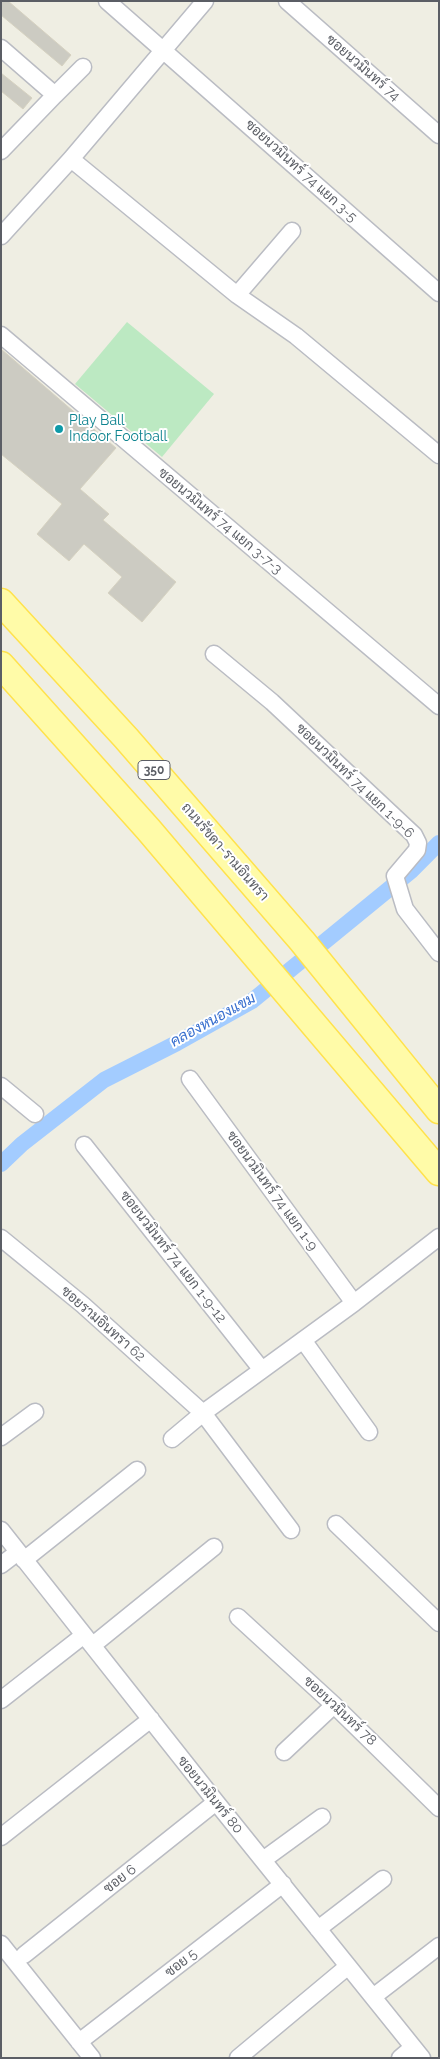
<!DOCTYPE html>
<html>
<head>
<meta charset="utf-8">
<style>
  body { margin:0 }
  #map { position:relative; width:440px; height:2059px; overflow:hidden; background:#efeee3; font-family:Raleway,sans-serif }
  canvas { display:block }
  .frame { position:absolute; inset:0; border:2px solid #5b5e65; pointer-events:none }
</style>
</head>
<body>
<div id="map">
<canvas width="440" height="2059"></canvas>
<div class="frame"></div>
</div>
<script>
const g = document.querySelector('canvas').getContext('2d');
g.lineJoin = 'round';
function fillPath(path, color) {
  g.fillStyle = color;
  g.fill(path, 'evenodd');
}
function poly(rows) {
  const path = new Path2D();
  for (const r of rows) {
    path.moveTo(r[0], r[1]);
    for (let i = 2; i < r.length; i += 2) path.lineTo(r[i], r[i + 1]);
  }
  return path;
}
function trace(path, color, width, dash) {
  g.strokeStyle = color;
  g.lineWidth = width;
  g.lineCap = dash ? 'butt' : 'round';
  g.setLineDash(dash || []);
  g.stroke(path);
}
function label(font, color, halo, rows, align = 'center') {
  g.font = font + ' Raleway,Sarabun,sans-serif';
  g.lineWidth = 4;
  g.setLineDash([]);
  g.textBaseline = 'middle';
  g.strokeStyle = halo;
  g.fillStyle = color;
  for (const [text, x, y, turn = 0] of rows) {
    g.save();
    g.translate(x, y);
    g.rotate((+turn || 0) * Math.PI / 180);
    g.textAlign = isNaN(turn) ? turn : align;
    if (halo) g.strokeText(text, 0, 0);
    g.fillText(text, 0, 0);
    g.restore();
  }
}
const green = poly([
  [127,322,214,394,162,457,75,384]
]);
const canal = poly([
  [1,1164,22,1144,104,1080,177,1043,252,1001,411,871,439,843]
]);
const building = poly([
  [1,1,8,1,71,55,62,66,1,15,1,1],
  [1,73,32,98,23,109,1,91,1,73],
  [1,349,116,448,80,489,109,514,103,520,176,582,142,622,108,593,122,577,84,544,69,561,37,534,62,504,1,454,1,349]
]);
const street = poly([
  [107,1,439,293],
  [287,1,439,135],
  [1,48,55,95,1,151],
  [55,95,83,67],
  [71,159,237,295,296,336,439,455],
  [1,236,71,159,205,1],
  [237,295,292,231],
  [1,335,439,706],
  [214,654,272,702,414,835,418,843,417,850,395,876,405,909,439,953],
  [190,1079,354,1303],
  [1,1086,35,1114],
  [84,1145,262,1370],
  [1,1238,83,1305,203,1413,291,1530],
  [303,1340,369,1432],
  [1,1437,35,1412],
  [172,1439,203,1413,354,1303,439,1237],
  [336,1524,439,1623],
  [1,1530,216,1802,422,2058],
  [24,1560,137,1470],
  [1,1565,18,1552],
  [238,1617,334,1705,439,1808],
  [93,1645,214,1547],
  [1,1700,84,1635],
  [284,1752,334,1705],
  [1,1837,151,1719],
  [263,1860,322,1817],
  [318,1929,383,1879],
  [1,1944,92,2058],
  [24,1955,216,1802],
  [373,1997,439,1946],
  [79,2042,283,1884],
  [238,2058,347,1967],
  [400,2058,413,2047]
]);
const primary = poly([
  [1,602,126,738,302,941,439,1110],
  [1,665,148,829,439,1172]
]);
const markers = [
  [59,429,5,"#0f9aa8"]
];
const shields = [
  [154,770,32]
];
const shieldNames = [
  ["350",154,770]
];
const streetNames = [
  ["ซอยนวมินทร์ 74",363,68,41],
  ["ซอยนวมินทร์ 74 แยก 3-5",301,171,42],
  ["ซอยนวมินทร์ 74 แยก 3-7-3",220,521,40],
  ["ซอยนวมินทร์ 74 แยก 1-9-6",355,781,44],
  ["ถนนรัชดา-รามอินทรา",225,852,49],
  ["ซอยนวมินทร์ 74 แยก 1-9",272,1191,54],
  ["ซอยนวมินทร์ 74 แยก 1-9-12",173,1257,52],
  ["ซอยรามอินทรา 62",103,1324,41],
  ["ซอยนวมินทร์ 78",340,1711,43],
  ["ซอยนวมินทร์ 80",210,1795,51],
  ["ซอย 6",120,1879,-38],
  ["ซอย 5",181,1963,-38]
];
const cultureNames = [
  ["Play Ball",69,421],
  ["Indoor Football",69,437]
];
const waterNames = [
  ["คลองหนองแขม",213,1020,-29]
];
fillPath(green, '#bce9c2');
trace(canal, '#a3ccff', 16);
fillPath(building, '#cccbc2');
trace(building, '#d5d1c0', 1);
trace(street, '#babcc3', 19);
trace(primary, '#ffe24c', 29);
trace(street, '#fff', 16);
trace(primary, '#fffba8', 26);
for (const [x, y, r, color] of markers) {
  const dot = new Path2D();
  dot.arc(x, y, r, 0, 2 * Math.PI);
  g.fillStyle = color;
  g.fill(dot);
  trace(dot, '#fff', 2);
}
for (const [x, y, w] of shields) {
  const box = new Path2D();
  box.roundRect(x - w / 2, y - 9.5, w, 19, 4);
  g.fillStyle = '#fff';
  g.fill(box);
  trace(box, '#5b5e65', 1);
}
label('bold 12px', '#5b5e65', null, shieldNames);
label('14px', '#5b5e65', '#fff', streetNames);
label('14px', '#0d838f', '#fff', cultureNames, 'left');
label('italic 15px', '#3970cf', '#fff', waterNames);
</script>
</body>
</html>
